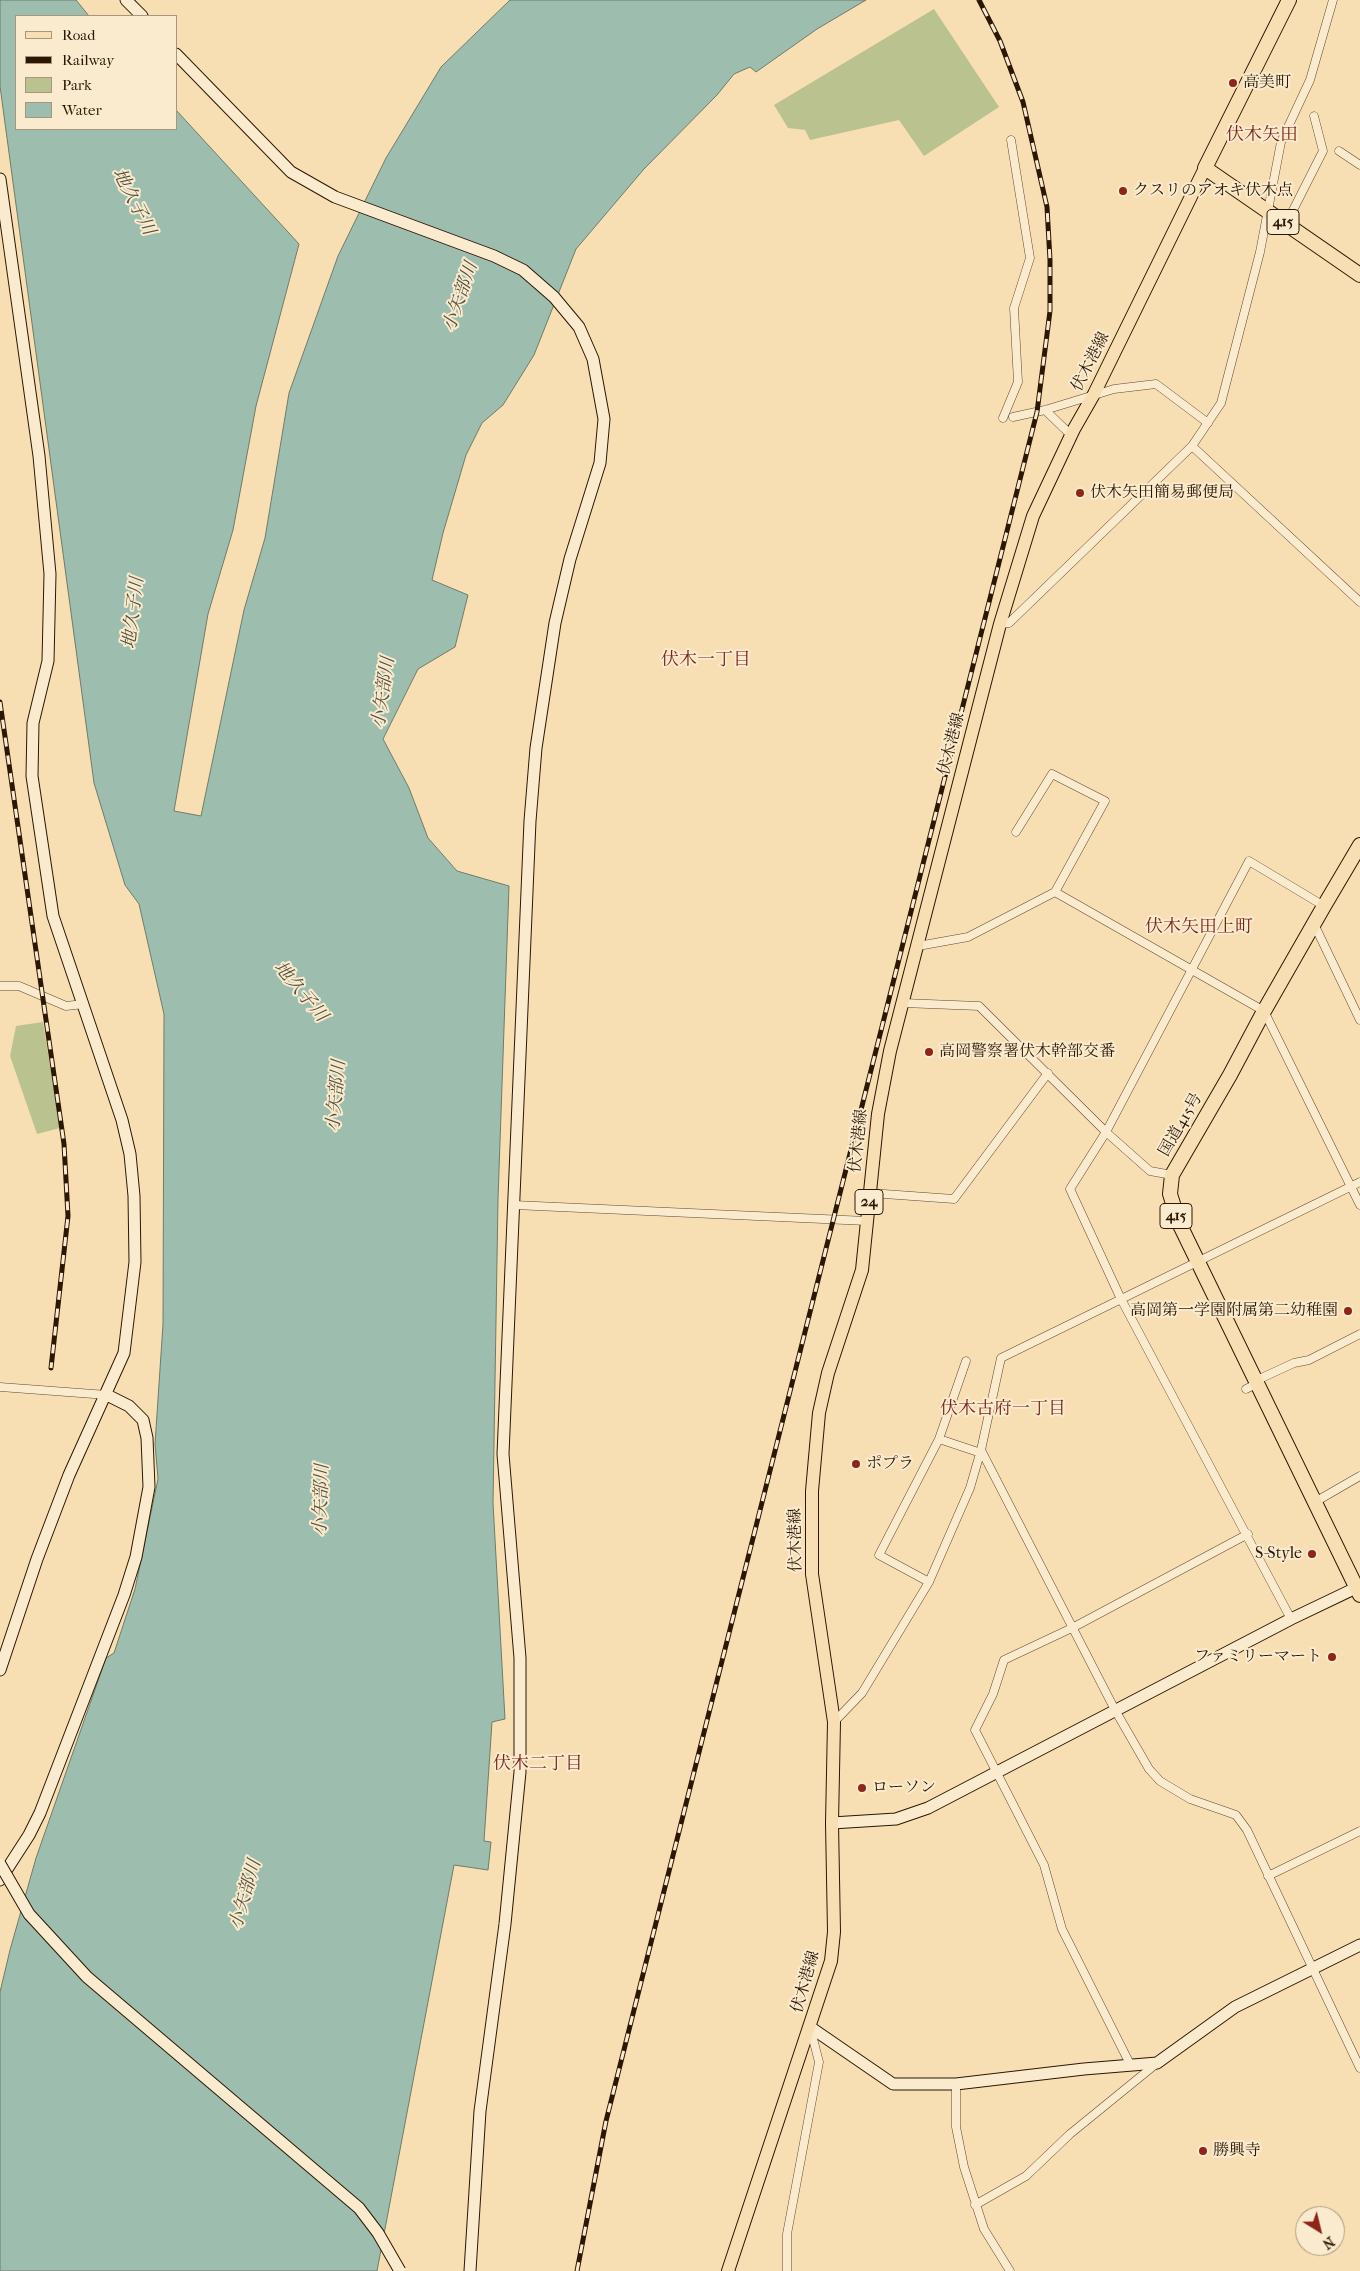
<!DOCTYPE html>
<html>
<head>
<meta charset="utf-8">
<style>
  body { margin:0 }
  #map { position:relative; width:1360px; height:2271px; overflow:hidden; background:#f8dfb3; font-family:"IM FELL French Canon",serif }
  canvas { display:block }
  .legend { position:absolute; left:15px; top:15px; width:162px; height:115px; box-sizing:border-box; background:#faeace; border:1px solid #a7967d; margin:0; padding:6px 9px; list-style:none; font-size:15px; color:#2b1703 }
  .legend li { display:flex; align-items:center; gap:10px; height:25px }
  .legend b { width:25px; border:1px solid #a7967d }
  .north { position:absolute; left:1295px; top:2206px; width:50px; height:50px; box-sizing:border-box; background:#faeace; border:1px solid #a7967d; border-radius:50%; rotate:144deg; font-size:14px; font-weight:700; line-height:20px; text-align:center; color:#2b1703 }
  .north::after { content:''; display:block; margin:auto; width:18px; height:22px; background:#8f2418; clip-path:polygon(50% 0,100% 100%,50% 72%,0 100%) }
</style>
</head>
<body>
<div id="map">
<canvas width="1360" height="2271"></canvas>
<ul class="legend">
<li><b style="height:6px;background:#f8dfb3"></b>Road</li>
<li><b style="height:6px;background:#2b1703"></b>Railway</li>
<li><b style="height:14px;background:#bac28f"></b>Park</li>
<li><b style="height:14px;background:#9dbdae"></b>Water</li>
</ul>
<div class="north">N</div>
</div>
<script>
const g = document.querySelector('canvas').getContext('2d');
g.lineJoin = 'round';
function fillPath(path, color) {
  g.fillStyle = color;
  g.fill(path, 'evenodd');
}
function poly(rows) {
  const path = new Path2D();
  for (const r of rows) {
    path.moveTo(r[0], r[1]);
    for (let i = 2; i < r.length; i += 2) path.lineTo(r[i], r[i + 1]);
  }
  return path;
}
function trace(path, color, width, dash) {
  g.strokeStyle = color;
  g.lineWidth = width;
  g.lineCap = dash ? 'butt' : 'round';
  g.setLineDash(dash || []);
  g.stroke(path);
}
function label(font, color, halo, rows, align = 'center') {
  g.font = font + ' "IM FELL French Canon","Noto Serif JP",serif';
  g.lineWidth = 4;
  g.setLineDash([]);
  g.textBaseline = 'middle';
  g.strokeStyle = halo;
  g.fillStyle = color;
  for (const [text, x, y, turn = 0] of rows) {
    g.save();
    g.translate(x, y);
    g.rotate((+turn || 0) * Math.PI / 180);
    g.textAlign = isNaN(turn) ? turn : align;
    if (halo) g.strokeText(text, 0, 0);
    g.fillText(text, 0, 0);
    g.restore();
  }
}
const green = poly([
  [934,9,999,107,924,156,899,120,810,140,805,130,788,128,774,105],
  [43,1022,60,1128,37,1134,10,1056,16,1026]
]);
const water = poly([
  [0,0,76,0,89,16,16,16,16,129,176,129,176,110,299,244,256,406,233,530,208,614,174,811,201,816,244,610,265,538,289,393,338,256,386,158,441,67,510,0,866,0,817,29,756,72,750,67,734,74,717,95,644,169,576,249,534,355,503,405,482,423,466,455,443,533,432,580,468,595,455,647,418,669,383,739,409,788,428,838,457,871,509,886,498,1199,493,1503,505,1719,492,1722,484,1841,491,1842,488,1870,454,1865,377,2271,0,2271,0,1992,10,1950,36,1858,106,1658,114,1653,135,1589,158,1479,155,1444,163,1324,164,1014,139,904,125,885,94,783,0,86,0,0]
]);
const street = poly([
  [1339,151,1360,165],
  [1286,224,1323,151,1314,116],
  [1045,410,1071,435],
  [1013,417,1045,410,1114,389,1156,384,1208,423],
  [1003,418,1018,382,1014,308,1030,258,1011,140],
  [1192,446,1360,602],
  [1000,624,1009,623,1192,446,1221,403,1260,252,1281,142,1310,80,1333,0],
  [1055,892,1264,1011,1360,1205],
  [1314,924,1360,1020],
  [918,946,968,937,1055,892,1105,801,1052,774,1016,832],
  [0,986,19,986,66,1006,84,1004],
  [903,1003,979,1006,1106,1132,1150,1171,1172,1175],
  [870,1193,954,1199,1048,1073],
  [514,1205,867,1221],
  [1257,1380,1294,1363,1309,1360,1360,1334],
  [0,1387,107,1395],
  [1246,1389,1258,1383],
  [939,1439,981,1453],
  [981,1450,1115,1710,1149,1769,1160,1781,1190,1799,1236,1815,1247,1830,1360,2068],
  [1315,1502,1360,1476],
  [929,1582,879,1555,939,1439,966,1361],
  [1291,1619,1121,1299,1070,1189,1106,1132,1249,861,1324,906],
  [834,1722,862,1693,929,1582,970,1488,981,1450,1001,1358,1360,1182],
  [1268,1876,1360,1831],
  [1131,2066,1062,1929,1044,1865,975,1730,993,1694,1004,1660,1074,1627,1248,1534],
  [956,2084,956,2127,964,2167,984,2229,1010,2271],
  [975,2205,1026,2176,1070,2134,1156,2064],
  [787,2271,787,2234,819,2062,810,2027]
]);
const secondary = poly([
  [126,0,142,16],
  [176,54,291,172,335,197,494,256,523,270,554,297,579,327,593,359,604,419,600,463,570,559,555,623,536,748,530,821,503,1454,520,1658,520,1772,505,1924,480,2111,470,2271],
  [0,179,39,456,50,574,48,661,33,723,32,776,53,916,122,1120,130,1154,134,1196,135,1262,124,1353,69,1475,37,1559,0,1670],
  [832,1823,896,1819,928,1808,1291,1619,1360,1586],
  [0,1880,29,1835,40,1813,124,1595,136,1557,149,1487,147,1438,143,1420,129,1406,107,1395],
  [810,2027,893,2084,956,2084,1084,2069,1157,2063,1235,2007,1360,1945]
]);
const primary = poly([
  [728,2271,831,1961,834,1932,832,1823,834,1722,812,1574,812,1491,819,1413,828,1373,862,1270,878,1114,890,1051,1000,624,1033,516,1074,429,1094,394,1205,168]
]);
const highway = poly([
  [1289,0,1205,168,1360,275],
  [1360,845,1324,906,1264,1011,1230,1075,1172,1175,1170,1194,1179,1223,1360,1595]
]);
const rail = poly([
  [0,702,64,1144,68,1216,51,1368],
  [577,2271,606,2121,1037,412,1050,311,1050,260,1047,207,1023,102,1000,41,979,0]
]);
const secondaryBridge = poly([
  [0,1864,29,1914,87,1977,359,2208,378,2233,400,2271]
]);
const markers = [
  [1233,83,5,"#8f2418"],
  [1123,191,5,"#8f2418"],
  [1080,493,5,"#8f2418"],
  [929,1052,5,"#8f2418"],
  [1348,1311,5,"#8f2418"],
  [856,1464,5,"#8f2418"],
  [1312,1554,5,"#8f2418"],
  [1332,1657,5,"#8f2418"],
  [862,1788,5,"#8f2418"],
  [1203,2151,5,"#8f2418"]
];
const shields = [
  [1283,222,32],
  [869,1202,28],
  [1176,1216,32]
];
const shieldNames = [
  ["415",1283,222],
  ["24",869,1202],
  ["415",1176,1216]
];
const poiNames = [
  ["高美町",1243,83],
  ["クスリのアオキ伏木点",1133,191],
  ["伏木矢田簡易郵便局",1090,493],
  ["高岡警察署伏木幹部交番",939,1052],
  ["高岡第一学園附属第二幼稚園",1338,1311,"right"],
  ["ポプラ",866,1464],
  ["S-Style",1302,1554,"right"],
  ["ファミリーマート",1322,1657,"right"],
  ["ローソン",872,1788],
  ["勝興寺",1213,2151]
];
const streetNames = [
  ["伏木港線",1091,362,-63],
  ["伏木港線",952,744,-76],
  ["国道415号",1181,1125,-60],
  ["伏木港線",859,1141,-84],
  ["伏木港線",796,1540,-91],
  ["伏木港線",806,1982,-74]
];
const neighbourhoodNames = [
  ["伏木矢田",1262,136],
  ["伏木一丁目",706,661],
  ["伏木矢田上町",1199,928],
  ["伏木古府一丁目",1003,1410],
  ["伏木二丁目",538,1765]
];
const waterNames = [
  ["地久子川",133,202,63],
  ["小矢部川",461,297,-71],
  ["地久子川",134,613,-83],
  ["小矢部川",384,693,-82],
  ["地久子川",300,992,50],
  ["小矢部川",337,1096,-85],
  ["小矢部川",322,1500,-88],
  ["小矢部川",246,1895,-74]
];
fillPath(green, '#bac28f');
fillPath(water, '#9dbdae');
trace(water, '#6f7b6a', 1);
trace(street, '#5e492f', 9);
trace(secondary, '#2b1703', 13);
trace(primary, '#2b1703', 14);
trace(highway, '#2b1703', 16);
trace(street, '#faeace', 8);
trace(secondary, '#faeace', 11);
trace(primary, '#f8dfb3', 12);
trace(highway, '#f8dfb3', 14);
trace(rail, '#2b1703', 5);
trace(rail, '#faeace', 3, [9]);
trace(secondaryBridge, '#2b1703', 13, []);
trace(secondaryBridge, '#faeace', 11);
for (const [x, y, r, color] of markers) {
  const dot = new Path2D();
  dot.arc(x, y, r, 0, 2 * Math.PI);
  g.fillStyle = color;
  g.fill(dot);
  trace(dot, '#faeace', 2);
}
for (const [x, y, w] of shields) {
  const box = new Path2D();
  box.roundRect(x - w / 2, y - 12.5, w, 25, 4);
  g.fillStyle = '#faeace';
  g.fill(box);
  trace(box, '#2b1703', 1);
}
label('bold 15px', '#2b1703', null, shieldNames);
label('16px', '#2b1703', '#faeace', poiNames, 'left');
label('16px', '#2b1703', '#faeace', streetNames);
label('18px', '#7a1f14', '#faeace', neighbourhoodNames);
label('italic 18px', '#53513f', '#faeace', waterNames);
</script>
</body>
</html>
